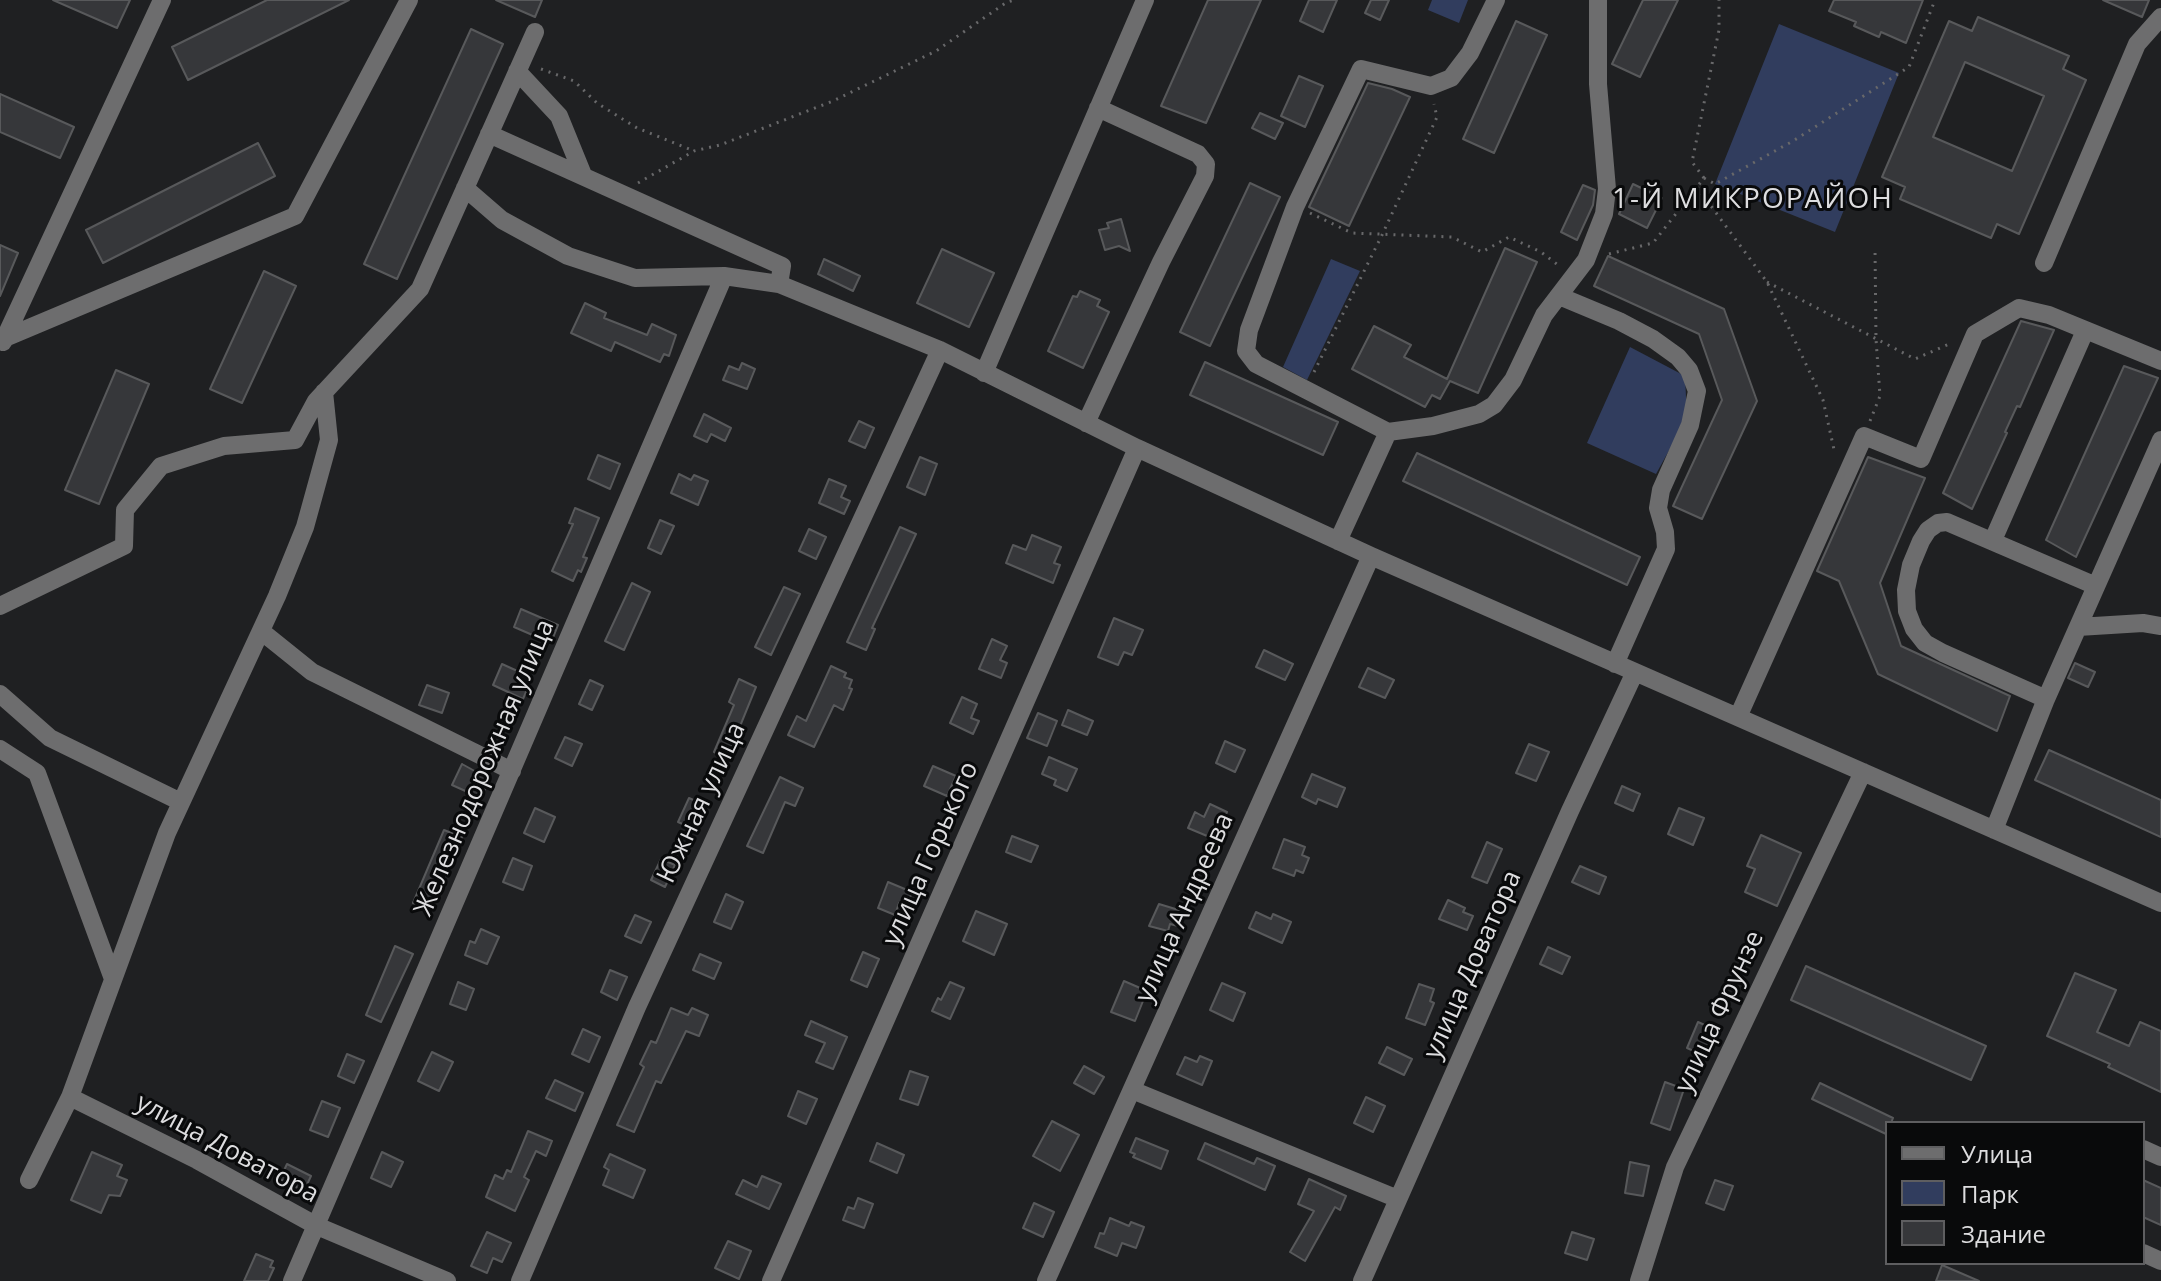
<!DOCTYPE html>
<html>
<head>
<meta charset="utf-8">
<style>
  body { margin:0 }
  #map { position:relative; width:2161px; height:1281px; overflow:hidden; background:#1f2022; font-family:"Open Sans",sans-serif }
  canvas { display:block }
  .legend { position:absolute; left:1885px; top:1121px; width:260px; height:144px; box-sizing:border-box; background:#090a0b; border:2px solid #5e5e60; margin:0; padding:10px 14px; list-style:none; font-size:24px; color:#dddddf }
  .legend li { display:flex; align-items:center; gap:16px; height:40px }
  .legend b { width:40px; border:2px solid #5e5e60 }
</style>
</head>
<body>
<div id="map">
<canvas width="2161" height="1281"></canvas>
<ul class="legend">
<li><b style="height:10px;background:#6d6d6e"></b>Улица</li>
<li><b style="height:22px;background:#313d5e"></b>Парк</li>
<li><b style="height:22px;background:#36373a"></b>Здание</li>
</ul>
</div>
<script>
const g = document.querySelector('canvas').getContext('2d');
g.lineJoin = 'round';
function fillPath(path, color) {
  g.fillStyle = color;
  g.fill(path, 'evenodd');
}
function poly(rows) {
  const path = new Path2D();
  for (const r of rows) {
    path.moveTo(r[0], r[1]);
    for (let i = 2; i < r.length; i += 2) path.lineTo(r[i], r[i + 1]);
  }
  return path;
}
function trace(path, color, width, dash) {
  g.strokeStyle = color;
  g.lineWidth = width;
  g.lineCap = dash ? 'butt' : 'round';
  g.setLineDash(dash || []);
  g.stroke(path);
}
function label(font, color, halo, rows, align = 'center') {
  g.font = font + ' "Open Sans",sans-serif';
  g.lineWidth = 6;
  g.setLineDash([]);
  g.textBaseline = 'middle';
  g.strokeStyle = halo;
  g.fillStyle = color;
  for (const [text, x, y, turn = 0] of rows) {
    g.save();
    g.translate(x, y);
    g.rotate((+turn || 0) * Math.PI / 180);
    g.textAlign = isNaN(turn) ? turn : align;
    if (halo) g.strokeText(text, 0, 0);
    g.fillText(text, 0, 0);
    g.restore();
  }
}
const green = poly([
  [1432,0,1468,0,1459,23,1428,10],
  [1779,24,1899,73,1835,232,1715,184],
  [1331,259,1360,271,1307,380,1283,367],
  [1630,347,1685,376,1687,418,1656,474,1587,443]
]);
const building = poly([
  [53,0,130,0,117,28,53,0],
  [267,0,349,0,188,80,172,47,267,0],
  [496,0,542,0,535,17,496,0],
  [1208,0,1261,0,1206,123,1161,106,1208,0],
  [1309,0,1337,0,1323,32,1300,21,1309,0],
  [1371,0,1389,0,1380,20,1365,13,1371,0],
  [1643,0,1678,0,1640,77,1612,64,1643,0],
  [1834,0,1923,0,1906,43,1881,32,1879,37,1854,26,1856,22,1829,11,1834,0],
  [2103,0,2149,0,2142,17,2103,0],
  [1978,17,2069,56,2063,69,2086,80,2019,234,1997,224,1991,238,1900,199,1905,187,1882,177,1949,21,1972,31,1978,17],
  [1965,62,2044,96,2012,171,1933,137,1965,62],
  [1516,21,1547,35,1494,153,1463,139,1516,21],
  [471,29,503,44,397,279,364,264,471,29],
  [1299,76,1323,86,1305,127,1281,116,1299,76],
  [1368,83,1392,89,1410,97,1349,226,1309,207,1368,83],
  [0,94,74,127,60,158,0,132,0,94],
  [1260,113,1283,123,1275,139,1252,128,1260,113],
  [258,143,275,176,103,263,86,230,258,143],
  [1250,183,1280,197,1210,346,1180,332,1250,183],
  [1633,184,1662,198,1647,228,1619,214,1633,184],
  [1583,185,1595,190,1593,205,1577,240,1561,232,1583,185],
  [1121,219,1130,251,1119,246,1105,250,1099,230,1109,228,1107,223,1121,219],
  [0,245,18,253,0,296,0,245],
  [1505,248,1537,262,1478,393,1450,381,1440,399,1432,395,1425,407,1352,369,1374,326,1411,345,1404,357,1447,379,1505,248],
  [942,249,994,273,969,327,917,303,942,249],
  [1608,256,1724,309,1757,401,1702,519,1673,506,1722,400,1699,334,1594,286,1608,256],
  [824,259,860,276,853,291,818,274,824,259],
  [264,271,296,286,242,403,210,389,264,271],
  [1080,291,1100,300,1097,306,1109,312,1083,368,1048,351,1073,296,1077,297,1080,291],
  [585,303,606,313,604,318,647,335,652,324,676,335,669,356,664,354,660,362,615,342,611,351,571,333,585,303],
  [2021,321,2054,330,2020,407,2017,406,2005,432,2007,433,1972,509,1943,493,2021,321],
  [1205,362,1338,422,1323,455,1190,395,1205,362],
  [742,363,755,369,747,389,723,380,729,366,739,370,742,363],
  [2124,366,2158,378,2076,557,2046,540,2124,366],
  [116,370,149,384,99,504,65,490,116,370],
  [704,414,731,428,725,441,711,434,707,442,694,436,704,414],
  [859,421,874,428,865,448,849,441,859,421],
  [1417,453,1640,557,1627,585,1403,481,1417,453],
  [598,455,620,464,610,489,588,479,598,455],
  [920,457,937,464,925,495,907,487,920,457],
  [1868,457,1925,478,1880,583,1901,646,2010,696,1997,731,1878,674,1839,581,1817,571,1868,457],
  [679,474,691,480,694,475,708,481,698,505,671,493,679,474],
  [829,479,846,486,841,497,850,501,844,514,819,503,829,479],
  [575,508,599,518,583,557,587,558,581,572,578,570,573,581,552,571,573,524,569,523,575,508],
  [660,520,674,526,661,554,648,548,660,520],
  [900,527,916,534,872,628,875,629,866,650,847,642,900,527],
  [809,529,826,537,816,559,799,551,809,529],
  [1032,535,1061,547,1054,563,1060,565,1053,583,1006,563,1013,545,1026,550,1032,535],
  [632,583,650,592,624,650,605,641,632,583],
  [784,587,800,594,771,655,755,647,784,587],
  [521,609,558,625,551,643,514,627,521,609],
  [1114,618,1143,630,1132,655,1124,652,1118,665,1098,657,1114,618],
  [992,639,1007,646,1000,660,1007,663,1001,678,979,669,992,639],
  [1264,650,1293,664,1285,680,1256,667,1264,650],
  [2075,663,2095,672,2088,687,2068,678,2075,663],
  [502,664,524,674,521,681,529,685,523,699,493,685,502,664],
  [831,666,846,673,844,677,852,680,849,688,852,689,843,710,834,705,814,747,788,735,797,716,806,721,831,666],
  [1368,668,1394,680,1385,698,1359,687,1368,668],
  [739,679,756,687,727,758,714,752,734,705,729,702,739,679],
  [590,680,603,686,592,710,579,704,590,680],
  [427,685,449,693,442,713,419,705,427,685],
  [962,697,977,704,971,718,979,721,973,734,950,723,962,697],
  [1068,710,1093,721,1087,735,1062,725,1068,710],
  [1038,713,1057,721,1047,746,1027,738,1038,713],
  [565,737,582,744,572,766,555,758,565,737],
  [1225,741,1245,750,1235,772,1216,763,1225,741],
  [1529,744,1549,752,1536,781,1516,773,1529,744],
  [2049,750,2161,800,2161,837,2035,780,2049,750],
  [1049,757,1077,769,1067,791,1054,785,1056,780,1042,774,1049,757],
  [462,764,489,779,481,798,452,785,462,764],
  [933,766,956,776,947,796,924,786,933,766],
  [1312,774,1345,788,1337,807,1318,799,1316,804,1302,797,1312,774],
  [780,777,803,788,795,806,785,802,763,853,747,846,780,777],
  [1622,786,1640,794,1633,811,1615,803,1622,786],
  [689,798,707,806,696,830,678,822,689,798],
  [1210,804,1227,812,1221,826,1225,828,1219,841,1188,828,1195,812,1204,817,1210,804],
  [535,808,555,817,544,842,524,833,535,808],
  [1679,808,1704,818,1693,845,1668,834,1679,808],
  [444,830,462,837,430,911,413,903,444,830],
  [1761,835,1801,853,1777,906,1745,892,1755,869,1747,866,1761,835],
  [1012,836,1038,846,1031,862,1006,852,1012,836],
  [1284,839,1305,847,1302,855,1309,858,1303,873,1296,870,1294,876,1273,868,1284,839],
  [1487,842,1502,849,1487,883,1472,877,1487,842],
  [513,858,532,866,523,890,503,882,513,858],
  [661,859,675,865,665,887,651,880,661,859],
  [1580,866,1606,877,1599,894,1572,882,1580,866],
  [888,882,912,892,907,906,899,903,895,915,878,908,888,882],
  [726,894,743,902,731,929,714,922,726,894],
  [1448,900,1465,908,1463,912,1473,916,1467,930,1439,919,1448,900],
  [1159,904,1182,911,1178,926,1170,924,1168,931,1149,926,1159,904],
  [976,911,1007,924,994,955,963,941,976,911],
  [1256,912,1271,919,1273,914,1291,922,1282,943,1249,928,1256,912],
  [635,915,651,922,641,943,625,936,635,915],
  [481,929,499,937,487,964,465,955,470,941,475,943,481,929],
  [395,946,413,954,381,1022,366,1015,395,946],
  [1548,947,1570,957,1562,974,1540,964,1548,947],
  [863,952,879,959,867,987,851,980,863,952],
  [700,954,721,963,714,979,693,970,700,954],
  [1806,966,1986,1046,1971,1080,1791,1000,1806,966],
  [610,970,627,977,617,1000,601,992,610,970],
  [2075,973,2116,990,2097,1032,2129,1046,2140,1022,2161,1031,2161,1092,2108,1067,2110,1064,2047,1036,2075,973],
  [1124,981,1147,991,1135,1021,1111,1012,1124,981],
  [458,982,474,989,466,1010,450,1004,458,982],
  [950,982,964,988,950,1019,932,1011,938,998,941,1000,950,982],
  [1222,983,1245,993,1233,1021,1210,1010,1222,983],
  [1419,984,1434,989,1430,1001,1434,1003,1425,1025,1406,1018,1419,984],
  [671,1008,688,1015,692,1008,708,1015,699,1036,686,1031,661,1083,656,1081,634,1132,617,1125,644,1067,640,1064,651,1041,656,1043,671,1008],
  [811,1021,847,1037,833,1069,816,1062,825,1043,805,1035,811,1021],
  [1698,1022,1716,1030,1705,1056,1687,1048,1698,1022],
  [583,1029,600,1037,589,1062,572,1054,583,1029],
  [1387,1047,1412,1059,1404,1075,1379,1063,1387,1047],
  [432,1052,453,1062,439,1091,418,1081,432,1052],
  [347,1054,364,1061,354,1083,338,1076,347,1054],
  [1200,1056,1212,1061,1202,1085,1177,1074,1185,1057,1197,1062,1200,1056],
  [1084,1066,1104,1077,1094,1094,1074,1083,1084,1066],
  [910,1071,928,1077,918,1105,900,1099,910,1071],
  [555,1080,583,1093,575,1111,546,1098,555,1080],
  [1665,1082,1684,1089,1670,1130,1651,1123,1665,1082],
  [1820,1083,1893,1118,1891,1123,1887,1123,1886,1134,1812,1099,1820,1083],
  [798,1091,817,1099,806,1124,788,1116,798,1091],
  [1366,1097,1385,1106,1373,1132,1354,1123,1366,1097],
  [322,1101,340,1108,328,1137,310,1130,322,1101],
  [1052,1121,1079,1135,1060,1171,1033,1156,1052,1121],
  [528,1131,552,1141,546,1156,536,1151,524,1177,529,1180,515,1211,486,1197,495,1175,503,1179,507,1170,511,1172,528,1131],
  [1136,1138,1168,1151,1161,1169,1133,1157,1135,1154,1130,1152,1136,1138],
  [877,1143,904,1155,897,1173,870,1161,877,1143],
  [1205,1143,1254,1164,1257,1158,1275,1166,1265,1190,1198,1159,1205,1143],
  [92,1152,122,1165,117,1176,127,1180,120,1196,109,1195,101,1213,71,1200,92,1152],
  [382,1152,403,1162,391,1187,371,1178,382,1152],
  [610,1154,645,1170,633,1198,603,1185,609,1170,604,1167,610,1154],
  [1630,1162,1649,1166,1643,1196,1625,1193,1630,1162],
  [287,1164,311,1176,304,1191,280,1179,287,1164],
  [762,1176,781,1184,769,1209,736,1194,743,1180,757,1187,762,1176],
  [1309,1179,1346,1196,1340,1210,1335,1207,1305,1261,1290,1252,1314,1211,1298,1204,1309,1179],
  [1715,1180,1733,1186,1724,1210,1706,1203,1715,1180],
  [2143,1180,2161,1188,2161,1225,2143,1217,2143,1180],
  [858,1198,873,1204,864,1228,843,1220,848,1207,854,1209,858,1198],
  [1034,1203,1054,1212,1043,1237,1023,1228,1034,1203],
  [1110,1218,1129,1226,1131,1222,1144,1227,1136,1248,1122,1243,1117,1256,1095,1247,1100,1233,1104,1234,1110,1218],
  [487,1232,511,1243,502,1262,493,1258,487,1273,471,1266,487,1232],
  [1572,1232,1594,1239,1587,1260,1565,1253,1572,1232],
  [728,1241,751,1251,739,1279,715,1268,728,1241],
  [256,1254,273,1261,270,1267,274,1268,268,1281,244,1281,256,1254],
  [1942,1265,1979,1281,1936,1281,1942,1265]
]);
const path = poly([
  [541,69,574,81,597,103,637,128,694,151],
  [1704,178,1692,162,1719,30,1719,0],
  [638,183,694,151,720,145,833,101,936,51,1007,2,1014,0],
  [1697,187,1767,282,1823,400,1835,454],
  [1310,213,1352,233,1452,237,1482,252,1509,237,1541,252,1558,265],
  [1609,254,1653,243,1704,178,1715,184,1793,141,1909,67,1935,0],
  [1767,282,1915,359,1949,344],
  [1314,372,1382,235,1437,117,1434,104],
  [1870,421,1880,396,1876,339,1875,248]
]);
const minor = poly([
  [1496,0,1470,53,1451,78,1431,86,1361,69,1295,207,1249,330,1246,351,1256,364,1388,432,1433,426,1479,414,1494,405,1513,380,1544,315,1586,260,1604,214,1607,189,1598,84,1598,0],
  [517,71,559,116,583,175],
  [489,134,782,266,779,284],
  [465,188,502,220,568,256,635,278,724,276,779,284,940,350,1137,448,1371,556,2161,903],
  [2044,263,2137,44,2161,17],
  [1559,296,1619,321,1653,339,1678,357,1689,370,1697,391,1690,425,1661,490,1658,508,1665,532,1666,549,1615,664],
  [5,338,295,216,409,0],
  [3,342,162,0],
  [984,373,1145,0],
  [1086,423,1161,262,1205,176,1206,164,1198,154,1098,108],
  [1993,540,2085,331],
  [1338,541,1388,432],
  [0,606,124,546,125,510,161,466,224,446,295,440,316,401,420,289,535,32],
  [2078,627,2143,623,2161,626],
  [261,631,312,672,512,771],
  [0,694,50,738,181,802],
  [2046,699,1943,653,1925,643,1914,629,1907,611,1906,590,1911,565,1921,541,1928,530,1938,523,1947,522,2096,586],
  [1738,717,1864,436,1921,459,1975,334,2019,308,2049,315,2161,361],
  [0,749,37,773,113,979],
  [1994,830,2046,699,2161,440],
  [1132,1090,1398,1199],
  [70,1097,167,833,277,596,305,527,329,440,324,392],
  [2143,1149,2161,1157],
  [29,1180,70,1097,197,1160,317,1226,447,1281],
  [2143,1253,2161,1261],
  [292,1281,724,276],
  [520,1281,637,1007,940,350],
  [771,1281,1137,448],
  [1046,1281,1371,556],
  [1362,1281,1570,811,1635,672],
  [1639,1281,1675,1167,1863,772]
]);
const streetNames = [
  ["Железнодорожная улица",485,768,-67],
  ["Южная улица",702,803,-65],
  ["улица Горького",931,854,-66],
  ["улица Андреева",1185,908,-66],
  ["улица Доватора",1473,965,-66],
  ["улица Фрунзе",1720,1012,-65],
  ["улица Доватора",227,1149,28]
];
const neighbourhoodNames = [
  ["1-Й МИКРОРАЙОН",1753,200]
];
fillPath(green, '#313d5e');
fillPath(building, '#36373a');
trace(building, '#58595b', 2);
trace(path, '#68686a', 3, [2, 6]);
trace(minor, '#6d6d6e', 18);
label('26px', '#dddddf', '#090a0b', streetNames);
g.letterSpacing = '2px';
label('28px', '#dddddf', '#090a0b', neighbourhoodNames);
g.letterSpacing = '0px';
</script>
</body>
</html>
